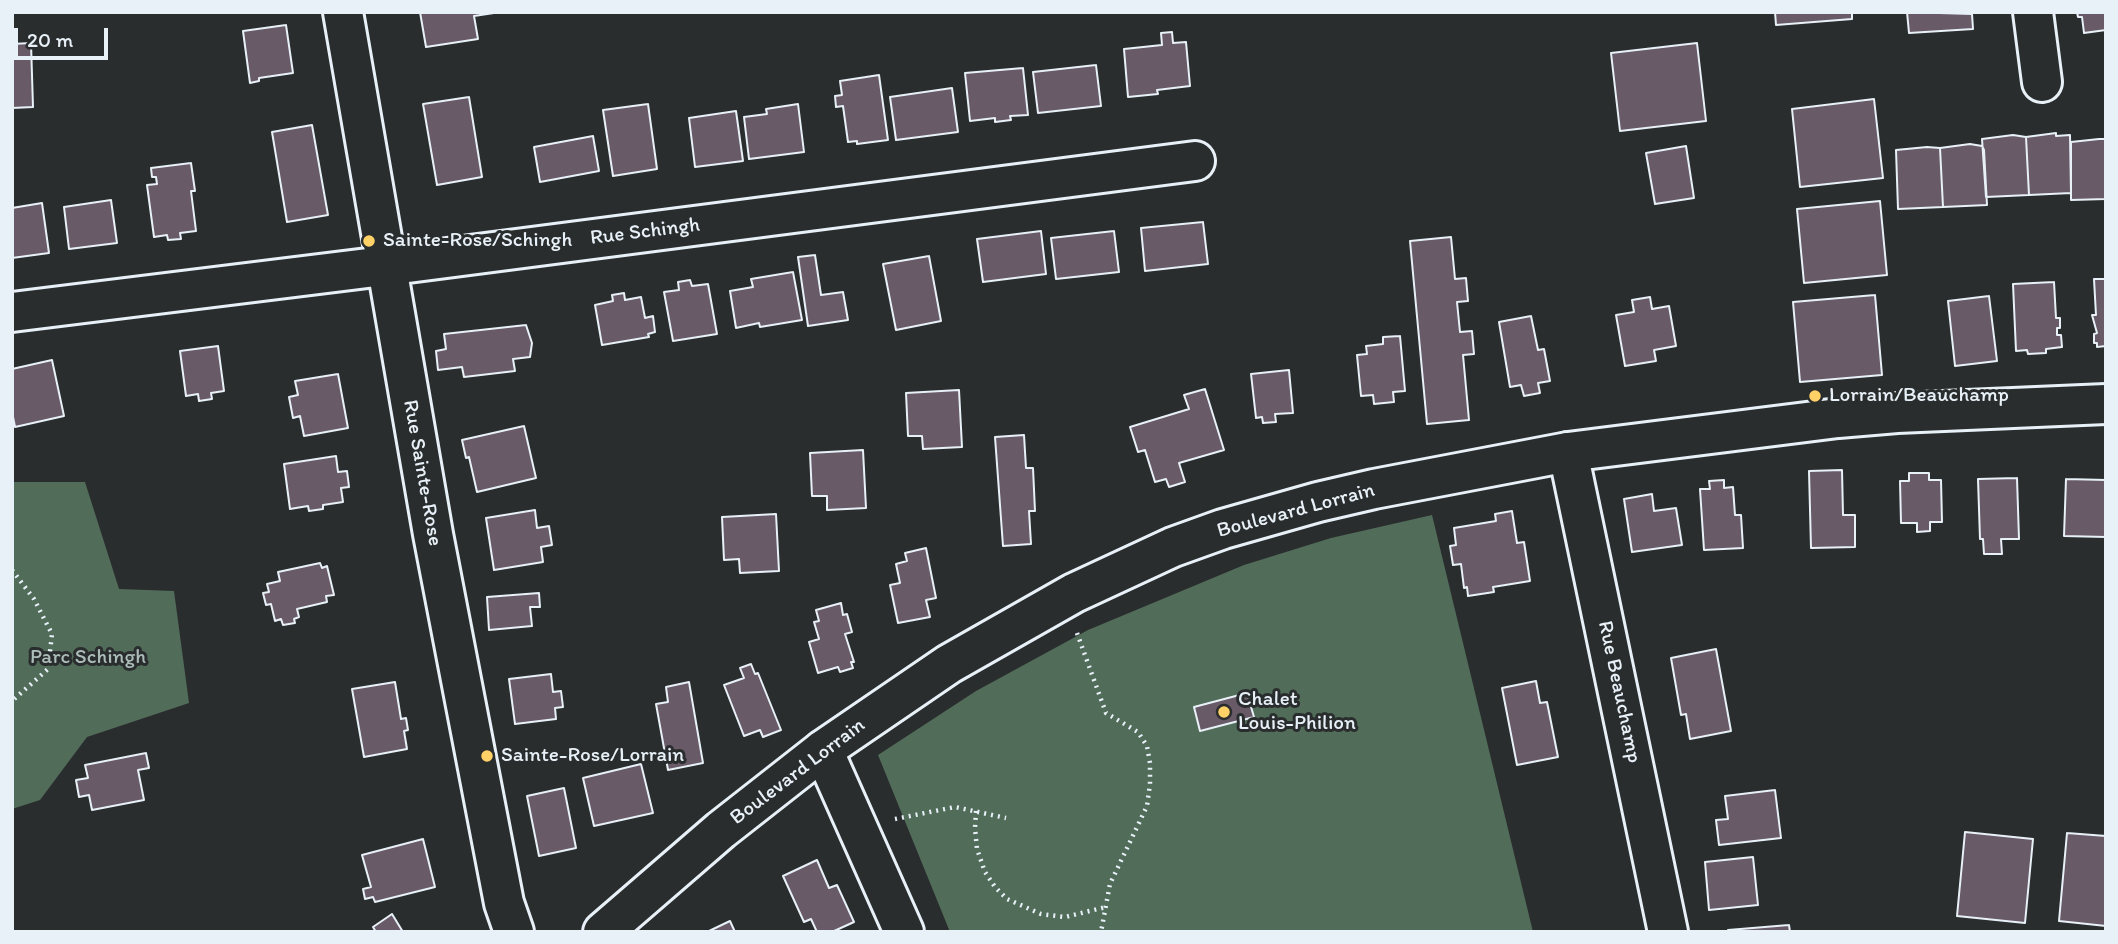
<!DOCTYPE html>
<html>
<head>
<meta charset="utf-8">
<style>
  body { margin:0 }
  #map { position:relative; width:2118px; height:944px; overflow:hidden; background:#2a2d2e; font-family:Itim,sans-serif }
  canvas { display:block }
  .frame { position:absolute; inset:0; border:14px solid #e8f1f8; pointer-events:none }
  .scale { position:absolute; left:14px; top:28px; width:94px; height:32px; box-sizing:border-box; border:4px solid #e8f1f8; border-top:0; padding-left:9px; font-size:21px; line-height:24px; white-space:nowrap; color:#e8f1f8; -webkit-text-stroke:5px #2a2d2e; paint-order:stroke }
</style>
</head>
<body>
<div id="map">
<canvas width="2118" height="944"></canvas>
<div class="frame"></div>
<div class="scale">20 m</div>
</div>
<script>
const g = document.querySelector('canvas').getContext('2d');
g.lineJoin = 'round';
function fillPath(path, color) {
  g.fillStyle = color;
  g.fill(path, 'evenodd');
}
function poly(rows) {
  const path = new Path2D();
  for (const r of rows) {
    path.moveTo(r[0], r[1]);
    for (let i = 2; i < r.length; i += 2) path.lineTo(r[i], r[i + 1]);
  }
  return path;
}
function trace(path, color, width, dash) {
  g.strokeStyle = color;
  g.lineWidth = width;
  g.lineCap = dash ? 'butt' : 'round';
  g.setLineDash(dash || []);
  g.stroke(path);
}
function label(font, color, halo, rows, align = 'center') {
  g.font = font + ' Itim,sans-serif';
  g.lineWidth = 6;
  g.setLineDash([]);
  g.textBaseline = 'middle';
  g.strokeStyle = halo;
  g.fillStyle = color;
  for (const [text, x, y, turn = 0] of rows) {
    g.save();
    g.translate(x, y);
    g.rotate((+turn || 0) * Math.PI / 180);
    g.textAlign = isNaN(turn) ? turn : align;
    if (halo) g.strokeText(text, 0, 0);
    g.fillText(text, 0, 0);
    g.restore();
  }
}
const green = poly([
  [12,482,85,482,119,589,174,591,189,703,87,737,40,800,12,809],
  [1432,515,1533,932,950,932,878,755,976,691,1088,630,1244,565,1331,538]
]);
const building = poly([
  [420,12,493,12,494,13,474,16,478,39,426,47,420,12],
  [1775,12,1852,12,1852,19,1776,25,1775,12],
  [1907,12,1972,14,1973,29,1909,33,1907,12],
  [2077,12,2106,12,2106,30,2084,33,2082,17,2078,17,2077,12],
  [286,25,293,73,259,78,259,81,250,83,243,31,286,25],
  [1172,32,1173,43,1186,42,1190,86,1157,90,1158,94,1128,97,1124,49,1162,45,1161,33,1172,32],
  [31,43,33,107,12,108,12,44,31,43],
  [1697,43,1706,121,1620,131,1611,53,1697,43],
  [1096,65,1101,106,1038,113,1033,72,1096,65],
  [1023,68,1028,115,1010,116,1011,120,995,122,995,118,970,121,965,73,1023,68],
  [879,75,888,140,857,144,857,141,848,142,843,106,836,107,835,96,842,95,840,81,879,75],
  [952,88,958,132,896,140,890,97,952,88],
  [469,97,482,177,437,185,423,104,469,97],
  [1874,99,1883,178,1800,187,1792,109,1874,99],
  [648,104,657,169,613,176,603,110,648,104],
  [798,104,804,152,749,159,744,117,767,114,766,109,798,104],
  [736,111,743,161,695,167,689,118,736,111],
  [312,125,328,215,287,222,272,132,312,125],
  [2056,133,2056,136,2070,135,2071,193,2029,195,2026,137,2056,133],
  [2013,135,2026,137,2029,195,1986,197,1982,139,2013,135],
  [593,136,599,171,540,182,534,147,593,136],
  [2099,139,2106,139,2106,199,2071,200,2071,142,2099,139],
  [1970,144,1982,146,1984,150,1987,205,1943,207,1940,148,1970,144],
  [1686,146,1694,198,1655,204,1646,153,1686,146],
  [1927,147,1940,148,1943,207,1898,209,1896,150,1927,147],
  [191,163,195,191,191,191,196,231,180,233,181,239,168,240,167,235,154,237,147,185,157,184,156,177,152,177,151,168,191,163],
  [111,200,117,243,69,249,64,207,111,200],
  [1880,201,1887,275,1804,283,1797,209,1880,201],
  [42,203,49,253,12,258,12,208,42,203],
  [1203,222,1208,264,1145,271,1141,228,1203,222],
  [1041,231,1046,274,983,282,977,239,1041,231],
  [1114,231,1119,272,1056,279,1051,238,1114,231],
  [1451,237,1455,279,1466,278,1468,301,1457,302,1460,332,1472,331,1474,354,1463,355,1469,420,1427,424,1410,241,1451,237],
  [815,255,821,295,843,292,848,320,808,326,798,257,815,255],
  [929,256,941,321,896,330,883,264,929,256],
  [793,272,802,320,760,327,759,323,736,328,730,291,753,287,751,279,793,272],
  [2094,279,2106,279,2106,346,2097,347,2097,343,2094,343,2094,334,2097,333,2092,315,2096,315,2094,279],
  [690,280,692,286,708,284,717,334,673,341,664,292,679,290,678,282,690,280],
  [2054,282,2056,318,2060,318,2060,328,2057,328,2057,335,2061,335,2062,347,2046,349,2046,353,2028,354,2027,350,2016,351,2013,284,2054,282],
  [624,293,625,300,641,297,645,318,653,316,655,332,648,334,649,337,602,345,595,305,613,301,612,295,624,293],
  [1875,295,1882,375,1800,382,1793,302,1875,295],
  [1989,296,1997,361,1955,366,1948,301,1989,296],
  [1650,297,1652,309,1669,306,1676,346,1654,350,1656,361,1625,366,1616,315,1634,312,1632,300,1650,297],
  [1531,316,1538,350,1544,349,1550,381,1538,383,1540,393,1524,396,1521,385,1510,387,1499,322,1531,316],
  [526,325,532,343,530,357,513,359,515,371,464,377,462,367,438,370,436,351,446,349,444,334,526,325],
  [1400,336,1405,391,1393,392,1394,402,1374,404,1373,395,1361,396,1357,355,1367,354,1366,346,1383,344,1383,337,1400,336],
  [218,346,224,391,211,393,212,399,199,401,198,394,186,396,180,351,218,346],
  [52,360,64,416,15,427,12,412,12,369,52,360],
  [1289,370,1293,413,1275,414,1276,422,1263,423,1262,417,1256,418,1251,374,1289,370],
  [338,374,348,428,304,436,300,416,293,418,289,397,298,395,295,381,338,374],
  [1205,389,1224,450,1179,463,1185,482,1169,487,1166,479,1155,482,1145,450,1138,452,1130,427,1189,409,1184,395,1205,389],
  [959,390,962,447,923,449,922,436,908,436,906,393,959,390],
  [524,426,536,478,477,492,469,457,466,458,462,440,524,426],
  [1024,435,1026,468,1033,468,1035,511,1029,511,1031,544,1003,546,995,437,1024,435],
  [863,450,866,508,827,510,827,496,812,496,810,453,863,450],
  [336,456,338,472,347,471,349,487,341,488,343,502,323,505,323,509,309,511,308,506,290,509,284,464,336,456],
  [1842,470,1843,515,1855,515,1855,547,1811,548,1809,471,1842,470],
  [1909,473,1929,473,1929,480,1941,480,1942,522,1930,522,1930,531,1917,532,1917,523,1901,523,1900,481,1909,481,1909,473],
  [2017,478,2019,539,2001,539,2002,554,1984,554,1983,539,1980,539,1978,479,2017,478],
  [2066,479,2106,480,2106,537,2064,536,2066,479],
  [1724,480,1724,488,1733,487,1735,515,1741,515,1743,548,1704,550,1700,489,1710,489,1709,481,1724,480],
  [1652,494,1654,511,1676,508,1682,545,1632,552,1624,499,1652,494],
  [535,510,537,528,549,526,552,545,541,547,543,562,494,570,486,518,535,510],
  [1512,511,1517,543,1524,542,1530,581,1493,587,1494,592,1468,596,1467,587,1464,588,1461,564,1453,565,1450,546,1456,545,1454,528,1496,521,1495,514,1512,511],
  [776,514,779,571,740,573,739,559,724,560,722,517,776,514],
  [926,548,936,598,926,600,930,617,898,623,890,585,900,583,896,564,907,561,905,553,926,548],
  [320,563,322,568,327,566,334,595,326,596,327,602,297,609,299,617,294,619,295,623,283,625,281,619,275,621,271,604,266,605,263,593,269,592,267,584,280,581,278,572,320,563],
  [539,593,540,607,530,607,532,626,489,630,487,597,539,593],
  [841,603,843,615,847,614,852,632,845,634,854,662,851,662,853,668,840,672,838,667,818,673,809,642,819,639,814,622,819,621,816,610,841,603],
  [1716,649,1731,731,1690,739,1686,714,1681,715,1671,658,1716,649],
  [751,664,755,674,758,673,781,730,763,737,760,730,744,736,724,685,744,678,740,668,751,664],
  [551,674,553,692,561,691,563,707,555,708,556,719,515,724,509,679,551,674],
  [1536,681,1540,703,1547,702,1558,757,1517,765,1502,688,1536,681],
  [395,682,401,719,406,718,408,730,404,731,407,749,364,757,352,689,395,682],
  [689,682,703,763,668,770,656,704,668,702,666,687,689,682],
  [1247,693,1254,717,1200,731,1194,707,1247,693],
  [146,753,149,768,138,770,144,800,92,810,89,795,79,797,76,780,88,778,85,765,146,753],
  [641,764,653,813,594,826,583,778,641,764],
  [564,788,576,848,539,856,527,796,564,788],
  [1775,790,1781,838,1719,845,1716,820,1728,819,1725,796,1775,790],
  [1965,832,2033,839,2025,923,1957,916,1965,832],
  [2067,833,2106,836,2106,926,2059,921,2067,833],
  [423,839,435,887,375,902,373,897,365,899,363,889,371,887,362,855,423,839],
  [1753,857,1758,905,1709,910,1705,862,1753,857],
  [817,860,829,888,837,885,854,922,832,932,817,932,811,919,804,922,783,876,817,860],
  [392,914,403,932,376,932,373,927,392,914],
  [730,921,735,932,707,932,730,921],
  [1789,925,1790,932,1728,932,1728,930,1789,925]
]);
const path = poly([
  [12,570,34,599,52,634,48,669,12,701],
  [1077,633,1106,713,1138,732,1147,746,1150,763,1150,784,1147,806,1110,884,1101,932],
  [976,811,975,828,977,849,985,872,995,887,1007,899,1041,914,1065,917,1106,907],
  [895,819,955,807,1006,818]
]);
const minor = poly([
  [343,12,433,534,504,903,514,932],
  [2033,12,2042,82],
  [12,312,408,263,1195,161],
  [1568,452,1668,932],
  [823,750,904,932]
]);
const major = poly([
  [603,932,721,830,823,750,949,664,1074,593,1173,547,1223,529,1318,502,1374,489,1568,452,1838,418,1897,413,2106,404]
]);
const markers = [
  [369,241,7,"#ffd166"],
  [1815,396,7,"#ffd166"],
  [1224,712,7,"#ffd166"],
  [487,756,7,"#ffd166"]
];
const streetNames = [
  ["Rue Schingh",645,232,-7],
  ["Rue Sainte-Rose",422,473,80],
  ["Boulevard Lorrain",1296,511,-15],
  ["Rue Beauchamp",1619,692,78],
  ["Boulevard Lorrain",798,772,-37]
];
const poiNames = [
  ["Sainte-Rose/Schingh",383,241],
  ["Lorrain/Beauchamp",1829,396],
  ["Chalet",1238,700],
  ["Louis-Philion",1238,724],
  ["Sainte-Rose/Lorrain",501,756]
];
const parkNames = [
  ["Parc Schingh",88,658]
];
fillPath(green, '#526c5a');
fillPath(building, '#685a67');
trace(building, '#e8f1f8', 2);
trace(minor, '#e8f1f8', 44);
trace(major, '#e8f1f8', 44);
trace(path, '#e8f1f8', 4.5, [2, 5]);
trace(minor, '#2a2d2e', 38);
trace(major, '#2a2d2e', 38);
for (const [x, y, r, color] of markers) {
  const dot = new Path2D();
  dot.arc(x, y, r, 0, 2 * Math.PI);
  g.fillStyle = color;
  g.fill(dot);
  trace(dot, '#2a2d2e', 2.5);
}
label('21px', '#e8f1f8', '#2a2d2e', streetNames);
label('21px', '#e8f1f8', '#2a2d2e', poiNames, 'left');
label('21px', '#acbcb9', '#2a2d2e', parkNames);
</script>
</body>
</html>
